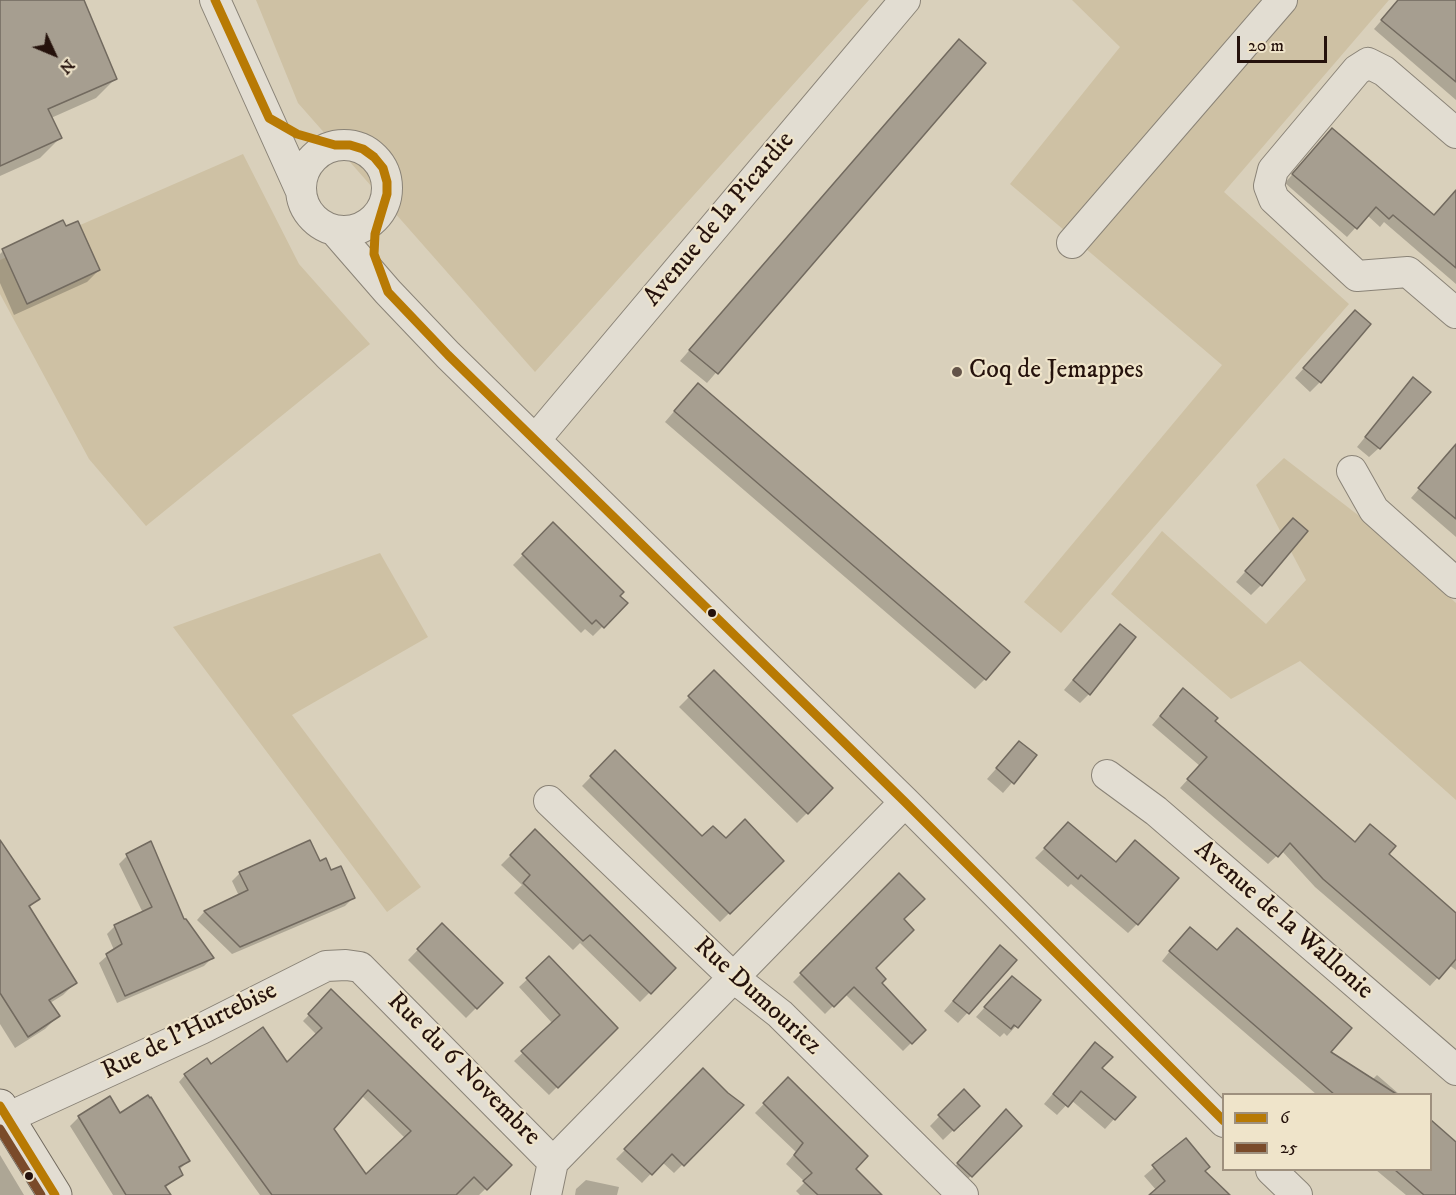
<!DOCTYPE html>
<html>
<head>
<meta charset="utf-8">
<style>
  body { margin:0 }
  #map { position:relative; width:1456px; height:1195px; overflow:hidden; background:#d9d0bb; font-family:"IM FELL DW Pica",serif }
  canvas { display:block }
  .legend { position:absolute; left:1222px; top:1093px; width:210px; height:78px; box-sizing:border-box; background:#efe4ca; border:2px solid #9e907e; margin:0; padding:8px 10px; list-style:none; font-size:18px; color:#25120c }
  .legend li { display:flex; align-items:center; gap:12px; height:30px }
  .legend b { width:30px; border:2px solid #9e907e }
  .north { position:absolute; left:24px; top:24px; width:60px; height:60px; -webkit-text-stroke:4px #efe4ca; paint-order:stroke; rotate:134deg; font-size:16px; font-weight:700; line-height:24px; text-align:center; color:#25120c }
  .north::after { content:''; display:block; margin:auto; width:21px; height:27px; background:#25120c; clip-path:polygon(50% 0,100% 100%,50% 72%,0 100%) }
  .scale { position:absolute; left:1237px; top:36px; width:90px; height:27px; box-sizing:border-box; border:3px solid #25120c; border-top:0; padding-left:8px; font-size:18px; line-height:21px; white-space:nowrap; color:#25120c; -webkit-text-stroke:4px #efe4ca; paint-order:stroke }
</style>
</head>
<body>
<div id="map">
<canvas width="1456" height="1195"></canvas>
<ul class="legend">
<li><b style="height:8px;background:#b87a04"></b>6</li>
<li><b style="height:8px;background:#7a4b2a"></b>25</li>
</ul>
<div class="north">N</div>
<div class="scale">20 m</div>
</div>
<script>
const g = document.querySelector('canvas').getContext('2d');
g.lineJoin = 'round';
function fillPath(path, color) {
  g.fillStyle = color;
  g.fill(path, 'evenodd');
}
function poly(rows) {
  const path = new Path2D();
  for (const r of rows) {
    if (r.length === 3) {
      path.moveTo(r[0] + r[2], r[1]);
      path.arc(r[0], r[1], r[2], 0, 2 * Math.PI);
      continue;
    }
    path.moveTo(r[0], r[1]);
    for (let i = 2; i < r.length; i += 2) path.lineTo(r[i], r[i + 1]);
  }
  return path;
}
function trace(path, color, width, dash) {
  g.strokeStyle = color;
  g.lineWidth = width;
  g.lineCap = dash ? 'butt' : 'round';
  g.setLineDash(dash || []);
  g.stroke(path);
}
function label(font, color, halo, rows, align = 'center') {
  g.font = font + ' "IM FELL DW Pica",serif';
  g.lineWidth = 4.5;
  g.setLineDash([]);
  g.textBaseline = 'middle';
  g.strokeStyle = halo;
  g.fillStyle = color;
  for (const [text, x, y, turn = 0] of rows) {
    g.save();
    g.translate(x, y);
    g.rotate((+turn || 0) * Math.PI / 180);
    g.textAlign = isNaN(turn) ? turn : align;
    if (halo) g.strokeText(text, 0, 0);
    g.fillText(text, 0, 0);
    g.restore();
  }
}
const green = poly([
  [256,0,869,0,535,372,298,103],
  [1072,0,1389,0,1224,192,1349,304,1061,633,1024,602,1222,365,1010,184,1120,47],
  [243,154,299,264,370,344,146,526,89,459,0,294,0,260],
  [1284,458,1358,515,1456,603,1456,800,1300,661,1231,699,1111,594,1162,531,1266,624,1306,580,1256,485],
  [380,553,428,637,292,715,421,887,387,912,173,627]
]);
const shadow = poly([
  [0,0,79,0,115,79,96,98,51,118,60,138,40,158,0,176],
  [1399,0,1449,0,1456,6,1456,100,1374,29],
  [950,51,984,63,707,383,680,361],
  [1323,138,1433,217,1456,192,1456,284,1384,222,1380,227,1367,215,1347,237,1285,183],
  [3,251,99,270,87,282,14,315,0,283,0,254],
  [1345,322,1320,382,1310,392,1295,378],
  [1413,379,1379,448,1369,457,1357,447],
  [688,395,1007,652,985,679,975,689,665,422],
  [1456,446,1456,537,1411,498],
  [553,524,626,603,593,636,585,629,581,633,513,565],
  [1283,529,1261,585,1251,595,1236,582],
  [1110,636,1089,694,1080,703,1064,690],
  [714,672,831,789,797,823,679,707],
  [1175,698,1213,721,1355,843,1387,854,1456,914,1456,970,1449,965,1430,986,1315,887,1282,851,1268,864,1180,788,1200,766,1152,725],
  [615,752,702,838,726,840,782,861,720,922,582,786],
  [1010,753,1035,756,1003,793,987,779],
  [1069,824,1137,924,1128,933,1071,884,1068,887,1035,858],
  [535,831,674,968,640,1002,580,943,573,950,514,893,522,885,501,865],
  [0,840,38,899,29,908,75,983,63,995,50,1003,58,1016,45,1029,15,1048,0,1024],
  [150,844,184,921,212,958,204,966,117,1003,99,963,114,950,107,934,115,926,143,913,119,864,127,856],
  [319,863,331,872,353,898,345,906,232,954,197,920,204,912,239,896,232,881,240,873],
  [899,875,874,968,880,983,924,1030,903,1051,845,994,825,1014,793,982],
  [442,925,501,983,466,1018,408,960],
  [1181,937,1329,1053,1372,1080,1377,1075,1399,1094,1316,1094,1162,961],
  [990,957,1015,961,958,1023,944,1011],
  [549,959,616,1028,549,1095,514,1061,553,1024,519,987],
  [1003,987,1039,1000,1007,1036,1004,1033,1000,1037,976,1017],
  [331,992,510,1165,479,1195,260,1195,179,1082,185,1075,211,1066,287,1064,317,1035,303,1021],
  [361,1095,405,1138,366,1177,332,1128],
  [1095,1044,1100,1068,1134,1097,1105,1129,1071,1100,1057,1115,1044,1104],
  [703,1070,742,1105,674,1173,662,1162,642,1183,616,1159],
  [788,1079,854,1169,880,1195,800,1195,796,1191,805,1182,786,1164,796,1152,755,1113],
  [964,1091,978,1106,943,1140,930,1126],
  [109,1099,120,1115,188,1161,179,1170,181,1175,165,1188,169,1195,113,1195,70,1126,79,1117],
  [996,1121,1020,1126,962,1185,949,1173],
  [1430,1122,1456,1144,1456,1195,1406,1195,1376,1170,1430,1170],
  [1186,1140,1204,1171,1228,1195,1153,1195,1157,1191,1144,1176],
  [0,1155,24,1195,0,1195],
  [586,1180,619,1187,617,1195,575,1195,576,1189]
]);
const building = poly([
  [0,0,84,0,117,79,48,109,62,138,0,166,0,0],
  [1398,0,1456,0,1456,82,1381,20,1398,0],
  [959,39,986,63,718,374,689,350,959,39],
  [1332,128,1434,215,1456,190,1456,268,1393,215,1389,219,1376,207,1357,229,1292,174,1332,128],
  [63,220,66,226,78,221,100,270,27,304,2,249,63,220],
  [1355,310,1371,324,1321,383,1303,368,1355,310],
  [1413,377,1431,392,1380,449,1365,437,1413,377],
  [698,383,1010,652,986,680,674,411,698,383],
  [1456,444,1456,519,1418,488,1456,444],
  [1293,518,1308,531,1262,586,1245,571,1293,518],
  [553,522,624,592,620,596,628,603,604,628,596,620,592,624,522,554,553,522],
  [1120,624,1136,637,1090,695,1073,680,1120,624],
  [714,670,833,788,808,814,688,696,714,670],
  [1183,688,1218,718,1215,721,1355,842,1370,824,1396,846,1389,854,1456,913,1456,959,1439,979,1323,879,1290,843,1278,857,1187,779,1207,757,1160,716,1183,688],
  [1019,741,1037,755,1014,784,996,768,1019,741],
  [615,750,702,836,713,826,726,838,745,819,784,861,730,914,590,776,615,750],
  [1068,822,1116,862,1135,840,1179,878,1138,925,1081,875,1078,879,1044,848,1068,822],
  [535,829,676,968,651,994,590,935,583,941,523,883,530,875,510,855,535,829],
  [0,840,40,899,29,906,77,983,49,1000,60,1016,28,1037,0,993,0,840],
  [310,840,320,861,326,858,331,870,341,866,355,898,240,947,204,911,248,890,239,872,310,840],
  [151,841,184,919,186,919,214,958,125,996,106,954,122,944,114,925,152,907,126,854,151,841],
  [899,873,925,899,904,919,914,930,876,968,886,979,882,983,926,1030,912,1044,854,987,834,1007,800,973,899,873],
  [442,923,503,983,477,1009,417,949,442,923],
  [1190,927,1217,950,1237,928,1352,1028,1331,1052,1398,1095,1335,1095,1169,951,1190,927],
  [1000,945,1017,960,969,1014,953,1001,1000,945],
  [549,956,618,1028,558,1088,521,1051,560,1015,526,978,549,956],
  [1012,976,1041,1000,1018,1028,1014,1025,1011,1029,984,1007,1012,976],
  [331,989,512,1165,487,1190,474,1177,456,1195,272,1195,184,1074,207,1058,211,1064,263,1027,287,1062,322,1028,308,1014,331,989],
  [368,1090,411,1131,366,1174,334,1129,368,1090],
  [1095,1042,1113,1057,1102,1068,1136,1097,1115,1120,1081,1091,1068,1107,1053,1094,1095,1042],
  [703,1068,728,1093,744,1105,684,1166,672,1154,652,1175,624,1149,703,1068],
  [788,1077,868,1156,856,1169,882,1195,818,1195,803,1181,812,1173,794,1155,803,1143,763,1103,788,1077],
  [964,1089,980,1106,954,1131,938,1115,964,1089],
  [148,1095,150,1098,151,1097,190,1161,179,1167,183,1175,165,1186,171,1195,126,1195,78,1116,110,1096,120,1113,148,1095],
  [1006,1109,1022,1126,972,1177,957,1163,1006,1109],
  [1431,1120,1456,1142,1456,1195,1424,1195,1395,1170,1431,1170,1431,1120],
  [1186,1138,1210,1167,1205,1171,1230,1195,1149,1195,1165,1181,1152,1165,1186,1138]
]);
const street = poly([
  [215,0,300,189],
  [1456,133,1384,71,1368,63,1357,70,1273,170,1269,186,1274,199,1357,276,1408,272,1456,313],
  [344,188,43],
  [335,231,388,292,448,355,905,802,1224,1122],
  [1072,243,1282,0],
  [535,440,905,0],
  [1352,471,1374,510,1456,583],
  [1107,775,1156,811,1456,1070],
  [549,801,734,978,780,1014,963,1195],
  [7,1118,201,1029,326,966,346,965,360,967,553,1162],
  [1271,1170,1297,1195],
  [546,1195,553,1162,905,802]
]);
const secondary = poly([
  [0,1106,55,1195]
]);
const bus1 = poly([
  [215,0,269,118,297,134,335,145,350,145,363,149,374,157,383,168,387,182,387,194,375,234,374,254,388,292,448,355,905,802,1224,1121],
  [0,1106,55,1195]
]);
const bus2 = poly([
  [0,1129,41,1195]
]);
const markers = [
  [957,372,6,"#645449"],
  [712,613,5,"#25120c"],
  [29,1176,5,"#25120c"]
];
const streetNames = [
  ["Avenue de la Picardie",720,220,-50],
  ["Avenue de la Wallonie",1283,921,41],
  ["Rue Dumouriez",757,997,42],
  ["Rue de l'Hurtebise",190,1032,-26],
  ["Rue du 6 Novembre",463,1070,45]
];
const poiNames = [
  ["Coq de Jemappes",969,372]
];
fillPath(green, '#cec1a4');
fillPath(shadow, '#0003');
fillPath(building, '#a69e90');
trace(building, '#726a5f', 1.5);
trace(street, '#8a8377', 32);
trace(secondary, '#726a5f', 35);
trace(street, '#e2ddd2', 30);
trace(secondary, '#e2ddd2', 33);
trace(bus1, '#b87a04', 9);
trace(bus2, '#7a4b2a', 9);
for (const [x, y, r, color] of markers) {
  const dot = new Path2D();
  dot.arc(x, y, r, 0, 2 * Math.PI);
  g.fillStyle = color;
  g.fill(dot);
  trace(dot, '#efe4ca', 2);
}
label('26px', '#25120c', '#efe4ca', streetNames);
label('26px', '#25120c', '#efe4ca', poiNames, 'left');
</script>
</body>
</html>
